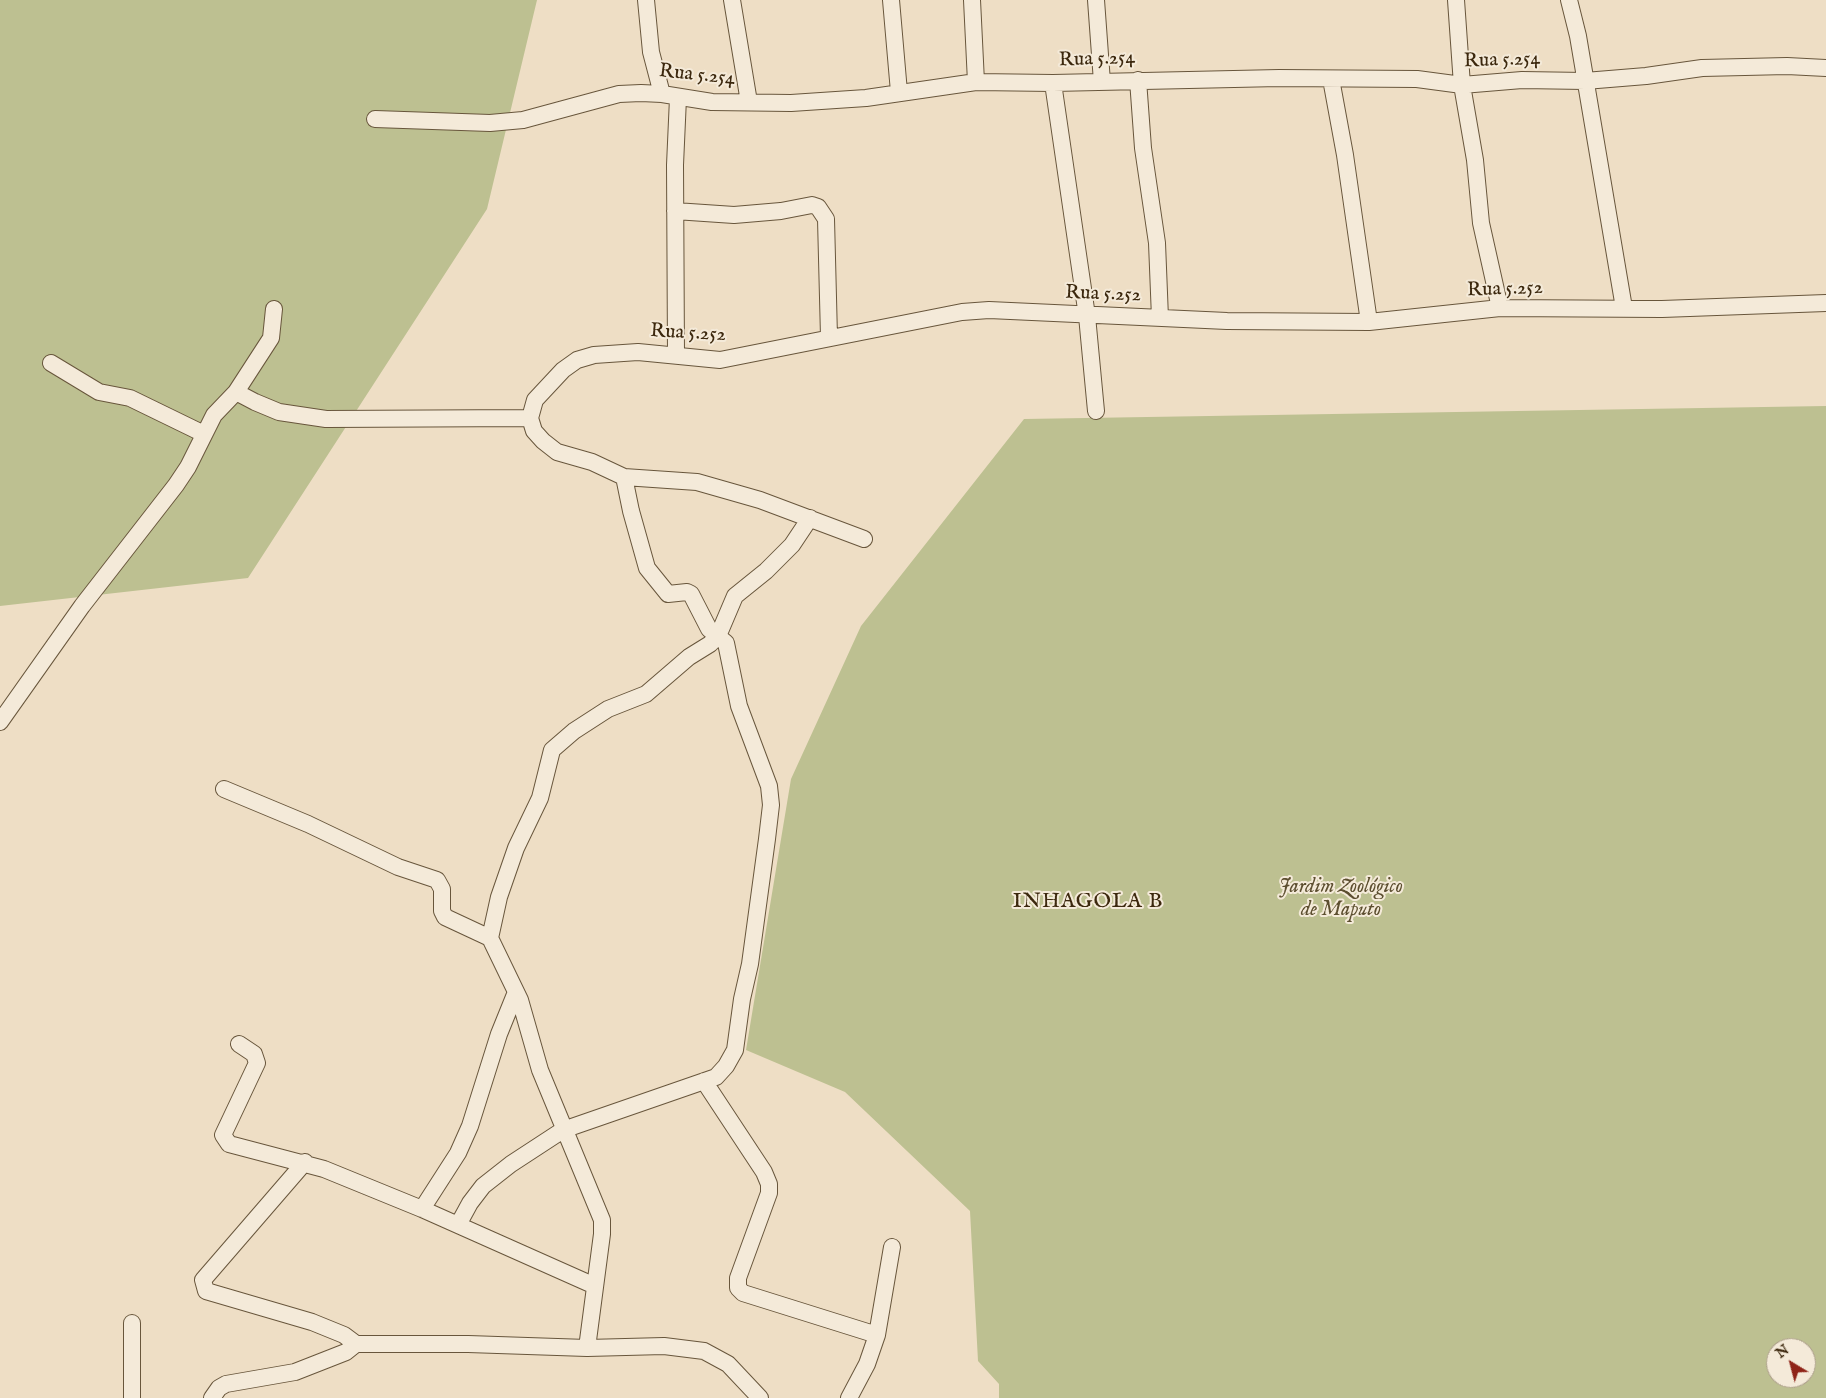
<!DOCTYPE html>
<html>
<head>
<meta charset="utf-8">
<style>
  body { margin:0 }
  #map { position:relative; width:1826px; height:1398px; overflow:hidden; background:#eedec5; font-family:"IM FELL English",serif }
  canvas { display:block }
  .north { position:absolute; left:1766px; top:1338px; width:50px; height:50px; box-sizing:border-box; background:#f4ead9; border:1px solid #aa9c88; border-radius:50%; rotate:323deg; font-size:14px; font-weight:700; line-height:20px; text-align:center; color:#3c280e }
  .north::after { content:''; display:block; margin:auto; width:18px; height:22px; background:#8f2418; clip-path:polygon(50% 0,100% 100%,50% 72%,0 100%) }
</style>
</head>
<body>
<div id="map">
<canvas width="1826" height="1398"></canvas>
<div class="north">N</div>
</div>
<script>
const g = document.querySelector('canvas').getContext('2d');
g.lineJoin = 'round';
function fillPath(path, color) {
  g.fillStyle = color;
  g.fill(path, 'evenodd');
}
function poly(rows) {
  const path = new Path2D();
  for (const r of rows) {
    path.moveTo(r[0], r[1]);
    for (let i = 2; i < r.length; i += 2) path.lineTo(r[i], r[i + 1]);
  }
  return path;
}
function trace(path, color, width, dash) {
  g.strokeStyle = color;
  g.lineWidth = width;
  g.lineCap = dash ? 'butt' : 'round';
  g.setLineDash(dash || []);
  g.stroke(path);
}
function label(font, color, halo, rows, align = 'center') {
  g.font = font + ' "IM FELL English",serif';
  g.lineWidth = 4;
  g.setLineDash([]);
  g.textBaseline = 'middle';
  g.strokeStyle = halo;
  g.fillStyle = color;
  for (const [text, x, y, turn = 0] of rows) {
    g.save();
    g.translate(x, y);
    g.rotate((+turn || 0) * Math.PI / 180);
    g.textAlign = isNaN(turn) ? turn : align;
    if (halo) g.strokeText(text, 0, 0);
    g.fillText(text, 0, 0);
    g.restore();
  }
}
const green = poly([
  [0,0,537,0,487,209,248,578,0,606],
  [1826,406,1826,1398,999,1398,999,1384,978,1361,970,1211,845,1092,746,1050,791,779,861,626,1024,419],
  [1776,1348,1806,1348,1806,1378,1776,1378]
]);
const minor = poly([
  [646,0,651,52,662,94],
  [732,0,749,102],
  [891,0,899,92],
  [972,0,976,82],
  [1096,0,1102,82],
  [1456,0,1462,85,1475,160,1481,223,1500,308],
  [1569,0,1578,36,1624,308],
  [1331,79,1345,155,1369,322],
  [1138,80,1143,148,1157,243,1160,318],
  [1053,83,1087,316,1096,411],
  [375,119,490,123,523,120,619,94,641,93,662,94,712,102,791,103,866,98,976,82,1053,83,1279,78,1417,79,1462,85,1522,80,1585,81,1646,76,1702,68,1787,66,1826,68],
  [675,211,734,215,781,211,812,205,818,207,826,219,829,337],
  [274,309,271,338,236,392,255,402,279,412,326,419,530,418],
  [676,355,675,165,678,98],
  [51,363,99,392,130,398,204,434],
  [864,539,760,500,697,482,624,477,592,462,557,452,543,441,534,431,530,418,535,400,563,370,577,360,594,355,638,352,720,360,962,312,989,310,1227,321,1369,322,1500,308,1662,309,1826,303],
  [0,722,82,606,176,485,188,467,214,415,236,392],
  [224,789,308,824,398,867,437,880,442,889,442,911,445,917,490,938,520,1000,540,1070,602,1220,602,1234,587,1348],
  [490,938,499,897,516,848,540,798,552,750,574,731,608,709,646,694,689,657,710,644,718,636,735,596,766,571,792,545,810,518],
  [239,1044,254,1054,257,1063,223,1135,229,1144,324,1169,422,1209,595,1286],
  [704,1081,764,1172,769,1184,769,1193,738,1278,738,1288,743,1293,877,1335],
  [305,1162,203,1280,206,1291,312,1322,344,1335,356,1344,468,1344,587,1348,664,1346,704,1351,728,1364,760,1398],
  [422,1209,458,1153,470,1126,499,1034,516,992],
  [458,1225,470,1203,483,1186,511,1164,563,1130,716,1077,726,1066,735,1050,742,999,750,964,767,839,771,805,769,786,739,706,726,643,709,629,691,594,687,592,668,594,647,568,631,511,624,477],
  [132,1398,132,1323],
  [212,1398,219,1388,226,1384,295,1372,346,1352,356,1344],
  [849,1398,867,1364,877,1335,892,1247]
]);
const streetNames = [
  ["Rua 5.254",1097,60,-2],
  ["Rua 5.254",1502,61,-2],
  ["Rua 5.254",697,76,6],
  ["Rua 5.252",1505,290,-2],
  ["Rua 5.252",1103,295,2],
  ["Rua 5.252",688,334,3]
];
const parkNames = [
  ["Jardim Zoológico",1341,888],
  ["de Maputo",1341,911]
];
const neighbourhoodNames = [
  ["INHAGOLA B",1088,903]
];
fillPath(green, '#bdc091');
trace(minor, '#68563c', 18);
trace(minor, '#f4ead9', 16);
label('20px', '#3c280e', '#f4ead9', streetNames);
label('italic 20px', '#5c4e2f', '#f4ead9', parkNames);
g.letterSpacing = '1px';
label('21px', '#3c280e', '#f4ead9', neighbourhoodNames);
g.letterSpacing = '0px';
</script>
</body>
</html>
